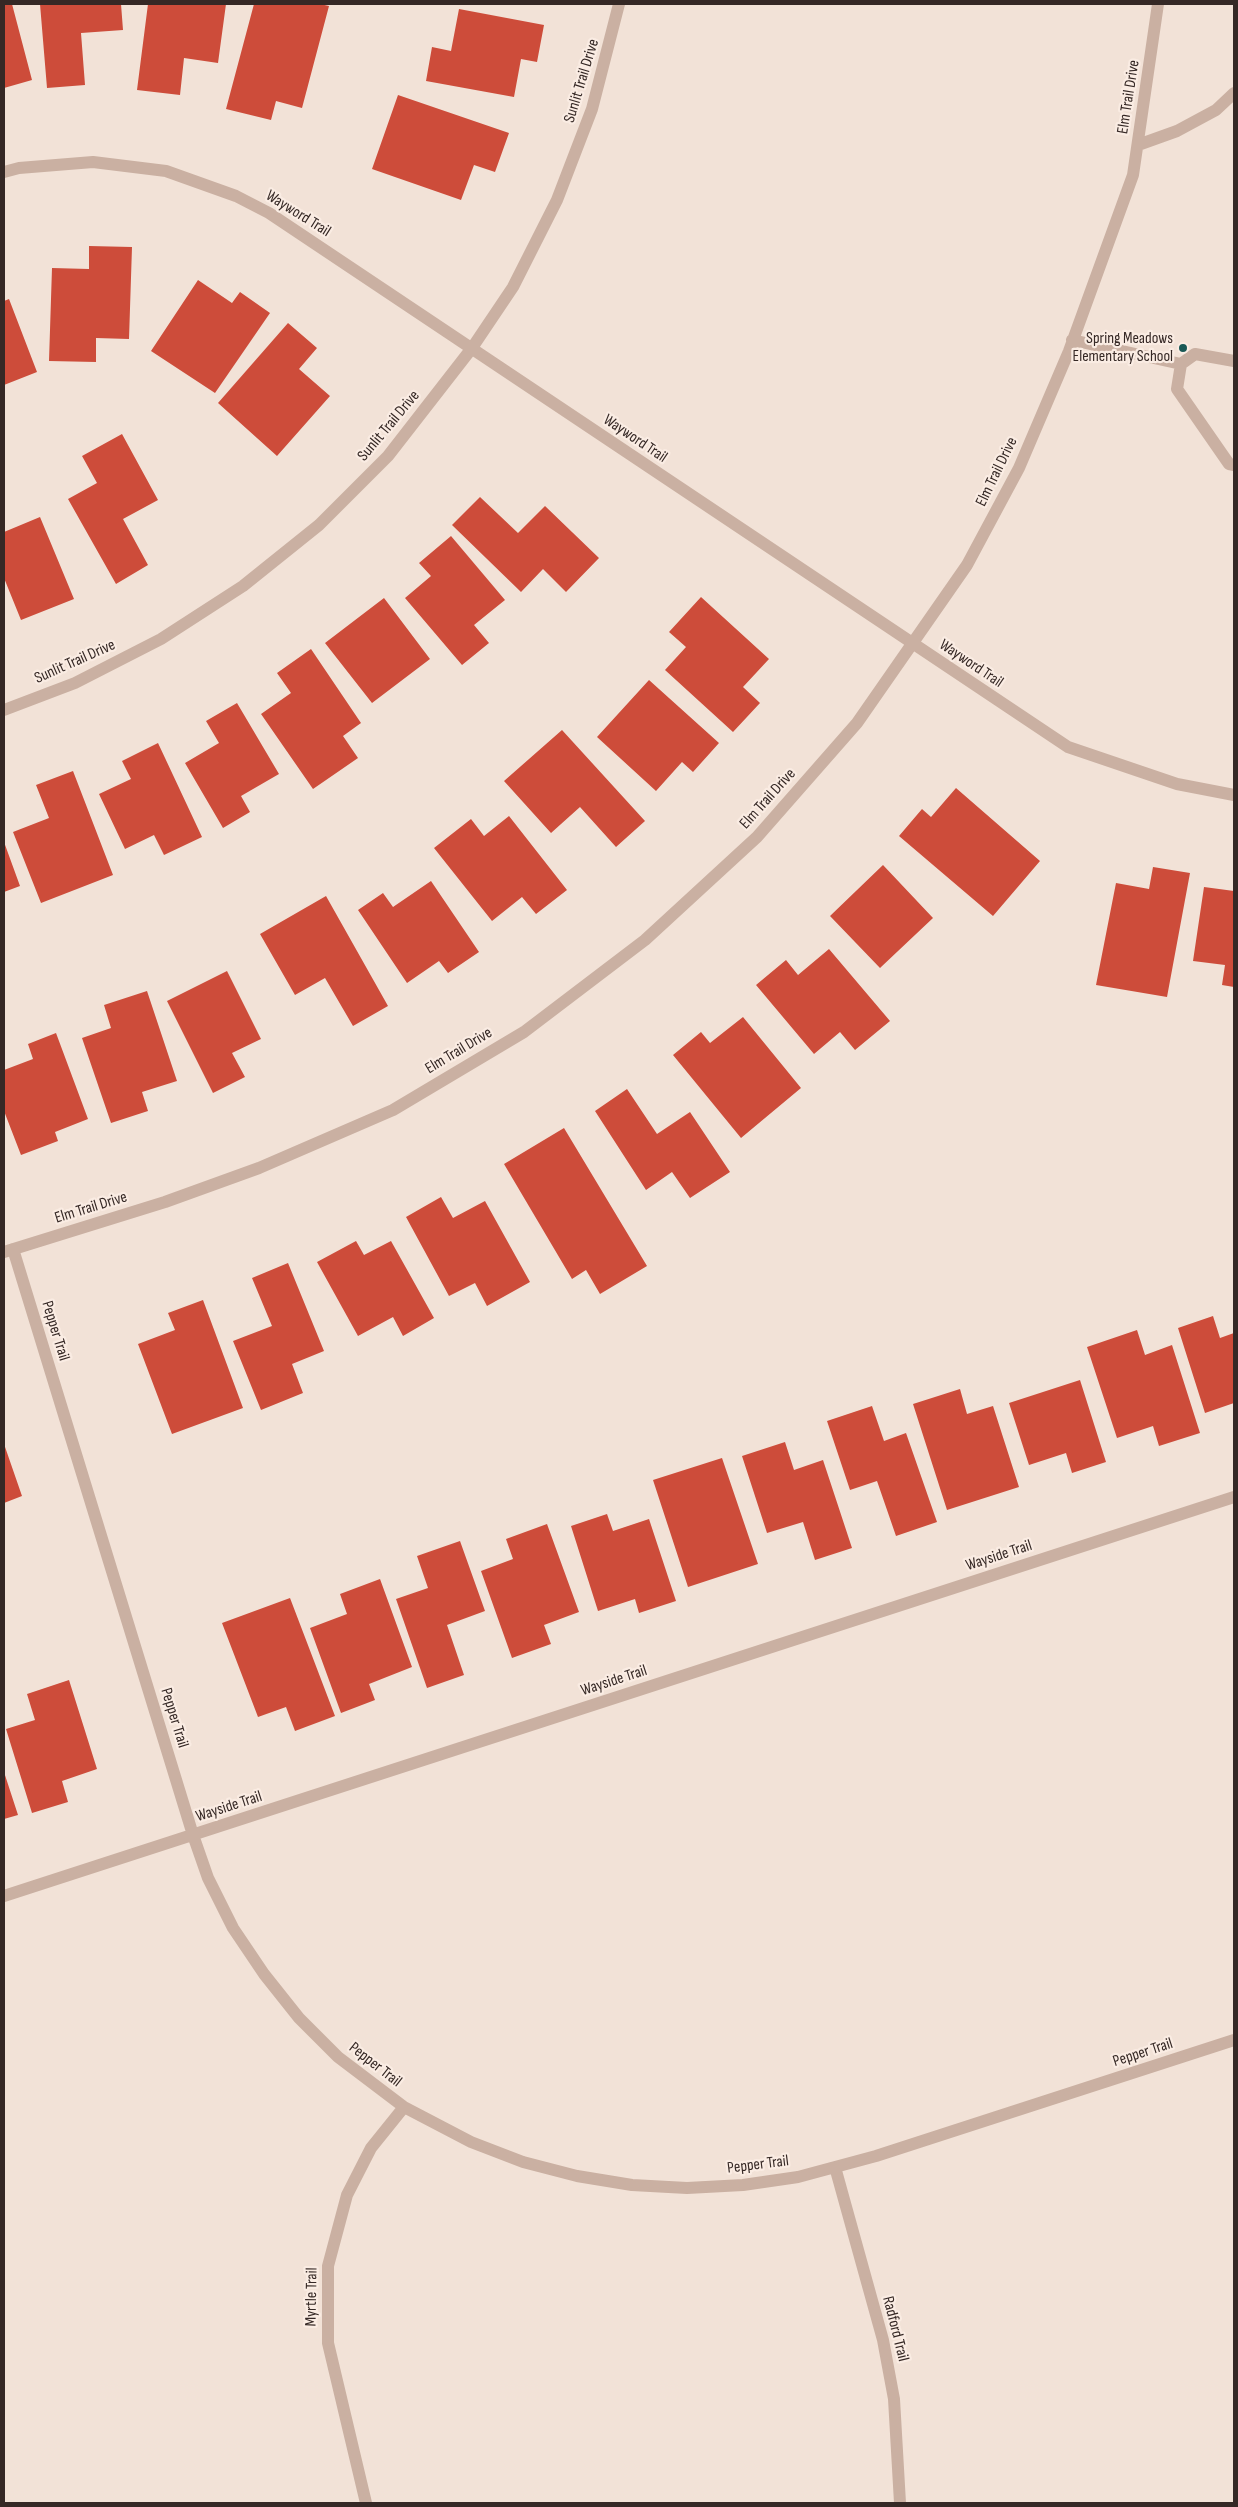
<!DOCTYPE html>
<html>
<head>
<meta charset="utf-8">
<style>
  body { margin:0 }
  #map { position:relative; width:1238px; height:2507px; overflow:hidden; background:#f2e2d7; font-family:"Sofia Sans Condensed",sans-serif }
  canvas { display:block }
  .frame { position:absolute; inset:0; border:5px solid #352825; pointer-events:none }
</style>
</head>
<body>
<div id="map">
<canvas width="1238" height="2507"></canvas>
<div class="frame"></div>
</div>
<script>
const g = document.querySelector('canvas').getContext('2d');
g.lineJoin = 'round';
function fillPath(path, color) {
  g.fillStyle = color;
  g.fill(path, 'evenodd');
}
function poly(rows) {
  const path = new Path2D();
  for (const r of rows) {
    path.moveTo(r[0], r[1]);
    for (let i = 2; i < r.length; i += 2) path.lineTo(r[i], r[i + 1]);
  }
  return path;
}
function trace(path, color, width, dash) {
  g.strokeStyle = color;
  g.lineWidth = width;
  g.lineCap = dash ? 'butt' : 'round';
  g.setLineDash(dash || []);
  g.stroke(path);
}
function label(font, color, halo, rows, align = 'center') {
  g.font = font + ' "Sofia Sans Condensed",sans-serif';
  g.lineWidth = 4.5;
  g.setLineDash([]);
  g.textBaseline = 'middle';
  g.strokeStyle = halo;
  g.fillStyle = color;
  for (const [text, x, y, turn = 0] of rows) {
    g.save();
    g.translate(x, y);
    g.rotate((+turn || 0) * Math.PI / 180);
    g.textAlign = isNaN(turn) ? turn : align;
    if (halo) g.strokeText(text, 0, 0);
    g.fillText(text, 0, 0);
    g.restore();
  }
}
const building = poly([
  [4,4,12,4,32,80,4,88],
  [40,4,121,4,123,30,81,33,85,85,47,88],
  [148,4,226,4,218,63,184,58,180,95,137,90],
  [254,4,320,4,329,6,302,108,276,101,271,120,226,109],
  [459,9,544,25,537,62,521,59,514,97,426,81,432,47,451,51],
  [398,95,509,133,495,172,474,165,461,200,372,169],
  [89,246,132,247,129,339,96,338,96,362,49,361,52,268,89,269],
  [198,280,232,303,240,292,270,313,215,393,151,351],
  [9,299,37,372,4,385,4,301],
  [288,323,317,348,299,369,330,396,277,456,218,403],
  [122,434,158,500,123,519,148,565,116,584,68,499,97,483,82,456],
  [480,497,518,533,545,506,599,558,566,592,543,569,521,592,452,525],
  [40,517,74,599,21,620,4,578,4,532],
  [451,536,505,600,474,625,489,643,462,665,405,598,431,576,419,563],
  [701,597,769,659,743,687,760,703,733,732,665,670,686,647,669,632],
  [384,598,430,659,372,703,325,643],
  [311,649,361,723,343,736,358,758,313,789,261,714,291,693,277,673],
  [649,680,719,743,693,772,682,762,656,791,597,737],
  [237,703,279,774,241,796,250,812,223,828,185,763,219,743,206,721],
  [562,730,645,821,616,847,580,807,551,833,504,781],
  [158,743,202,837,164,855,154,835,125,849,99,794,131,779,122,761],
  [73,771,113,875,41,903,13,832,49,818,36,785],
  [956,788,1040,861,993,916,899,836,922,809,931,817],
  [509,816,567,890,536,914,522,897,492,921,434,848,471,819,484,836],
  [4,842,20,886,4,892],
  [883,865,933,918,880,968,830,916],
  [1153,867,1190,873,1167,997,1096,985,1116,883,1149,889],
  [431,881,479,952,448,973,439,961,407,983,358,910,383,893,393,907],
  [1204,887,1234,891,1234,987,1222,985,1225,965,1193,961],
  [326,896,388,1006,353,1026,325,978,295,995,260,934],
  [829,949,890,1021,855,1050,840,1032,814,1054,756,985,786,960,798,975],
  [227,971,261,1039,232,1053,245,1077,213,1093,167,1001],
  [147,991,177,1081,142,1092,148,1111,111,1123,82,1038,111,1028,104,1005],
  [743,1017,801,1088,741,1138,673,1055,701,1032,710,1043],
  [56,1033,88,1119,55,1132,58,1141,21,1155,4,1111,4,1070,33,1059,28,1044],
  [627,1089,657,1134,690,1112,730,1172,690,1198,672,1172,646,1190,595,1111],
  [564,1128,647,1266,600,1294,586,1270,572,1279,504,1164],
  [441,1197,453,1218,485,1201,530,1282,487,1306,475,1283,449,1296,406,1217],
  [356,1241,364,1255,391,1241,434,1318,403,1336,393,1317,358,1336,317,1262],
  [288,1263,324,1351,292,1364,303,1393,261,1410,233,1341,272,1326,252,1278],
  [203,1300,243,1408,172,1434,138,1344,175,1330,168,1313],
  [1213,1316,1220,1338,1234,1333,1234,1403,1205,1413,1178,1328],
  [1137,1330,1145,1355,1172,1345,1200,1433,1159,1446,1153,1426,1117,1438,1087,1347],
  [1080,1380,1106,1462,1072,1473,1066,1453,1029,1465,1009,1403],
  [960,1389,967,1414,993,1406,1019,1487,947,1510,913,1404],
  [872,1406,884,1441,906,1433,937,1522,896,1536,877,1481,850,1490,827,1421],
  [785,1442,794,1470,823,1460,852,1548,815,1560,803,1522,767,1533,742,1456],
  [4,1444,22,1496,4,1503],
  [722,1458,758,1564,688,1587,653,1480],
  [607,1514,613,1531,649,1519,676,1601,639,1613,635,1599,598,1611,571,1526],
  [547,1524,579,1612,544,1625,551,1644,512,1658,481,1571,513,1559,506,1539],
  [460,1541,485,1611,447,1625,464,1675,427,1688,396,1599,428,1588,417,1556],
  [380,1579,412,1667,369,1684,375,1700,341,1713,310,1628,347,1614,340,1594],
  [290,1598,335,1716,295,1731,286,1707,258,1717,222,1623],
  [69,1680,97,1769,62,1781,68,1802,32,1813,6,1729,35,1720,27,1694],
  [4,1772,18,1815,4,1819]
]);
const minor = poly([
  [1138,145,1177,131,1216,110,1234,93],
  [4,172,19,168,93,162,166,171,236,196,269,213,1068,747,1177,784,1234,795],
  [1072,340,1181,364],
  [1234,361,1195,354,1181,364,1177,389,1229,464,1234,465],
  [4,710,75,683,161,639,243,586,319,525,388,456,472,348,513,287,557,200,592,109,619,4],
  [13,1249,193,1835,208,1878,233,1928,264,1974,299,2018,338,2057,404,2107,471,2142,523,2162,577,2176,632,2185,687,2188,743,2185,798,2177,876,2156,1234,2040],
  [4,1252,165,1202,259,1168,393,1110,524,1032,645,940,757,837,857,723,967,565,1019,468,1069,351,1133,175,1158,4],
  [4,1896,1234,1497],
  [835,2167,883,2340,894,2399,900,2503],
  [366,2503,328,2343,328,2266,347,2195,371,2148,404,2107]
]);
const markers = [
  [1183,348,5,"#195855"]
];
const streetNames = [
  ["Sunlit Trail Drive",582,81,-73],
  ["Elm Trail Drive",1129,97,-81],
  ["Wayword Trail",298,214,32],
  ["Sunlit Trail Drive",389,426,-50],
  ["Wayword Trail",635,439,34],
  ["Elm Trail Drive",997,472,-64],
  ["Sunlit Trail Drive",75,662,-24],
  ["Wayword Trail",971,664,34],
  ["Elm Trail Drive",768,799,-48],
  ["Elm Trail Drive",459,1051,-31],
  ["Elm Trail Drive",91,1208,-17],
  ["Pepper Trail",55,1331,73],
  ["Wayside Trail",999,1556,-18],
  ["Wayside Trail",614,1681,-18],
  ["Pepper Trail",174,1718,73],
  ["Wayside Trail",229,1807,-18],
  ["Pepper Trail",1143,2053,-18],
  ["Pepper Trail",375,2065,38],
  ["Pepper Trail",758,2165,-7],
  ["Myrtle Trail",312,2297,-89],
  ["Radford Trail",895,2329,76]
];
const poiNames = [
  ["Spring Meadows",1173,339],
  ["Elementary School",1173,357]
];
fillPath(building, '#cd4c3a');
trace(minor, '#cab0a2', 12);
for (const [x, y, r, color] of markers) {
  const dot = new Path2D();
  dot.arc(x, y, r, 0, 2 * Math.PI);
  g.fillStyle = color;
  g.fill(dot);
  trace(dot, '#faece3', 2);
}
label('16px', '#352825', '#faece3', streetNames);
label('16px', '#352825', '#faece3', poiNames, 'right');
</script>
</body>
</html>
